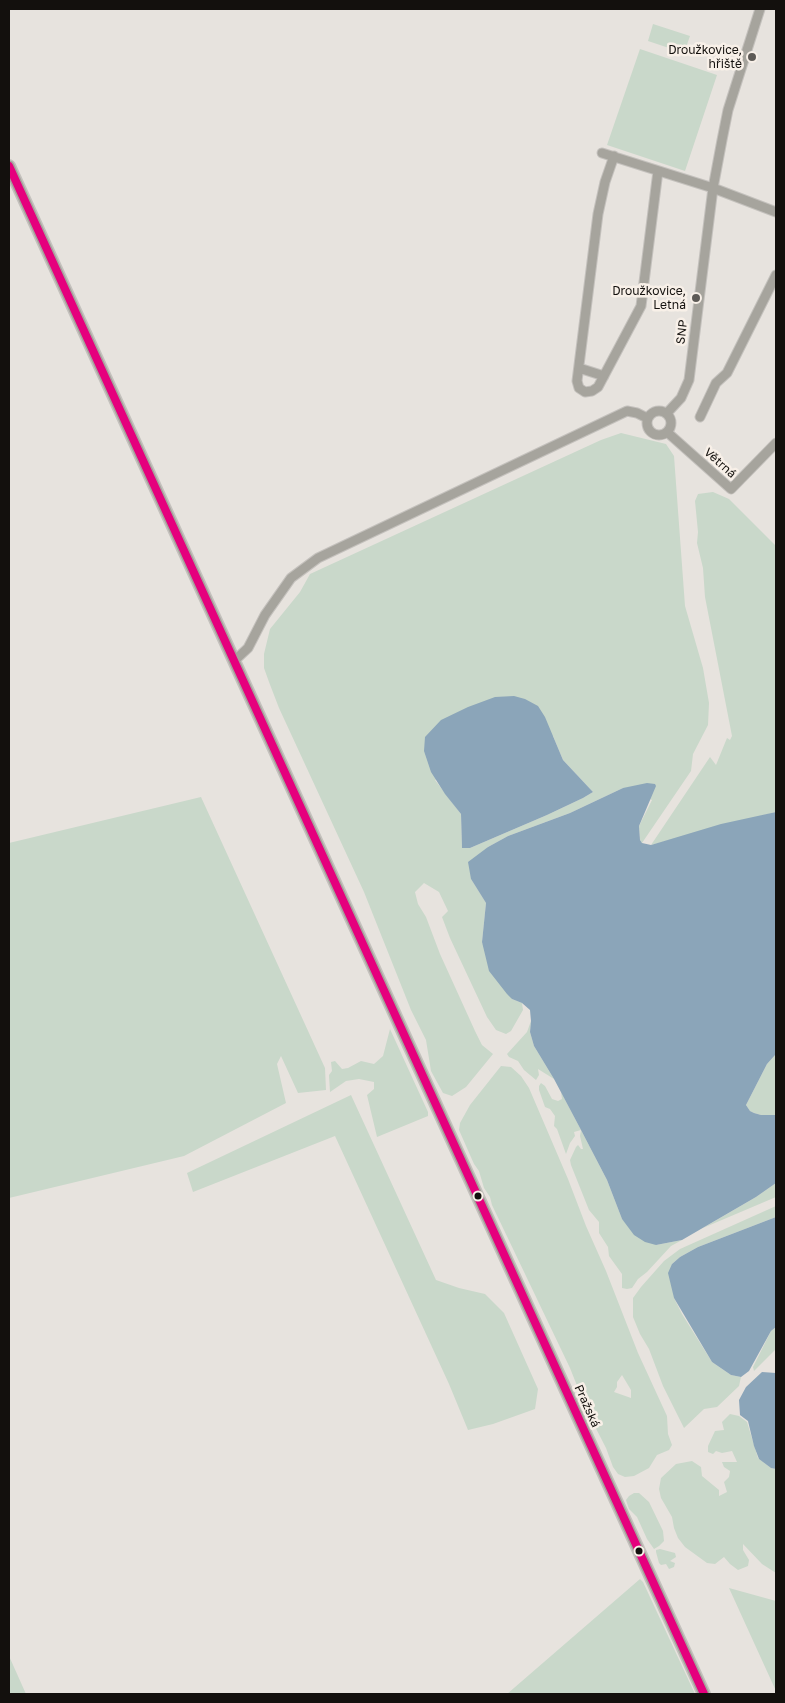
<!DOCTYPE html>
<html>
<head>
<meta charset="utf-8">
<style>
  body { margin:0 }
  #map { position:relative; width:785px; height:1703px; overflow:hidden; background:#e7e3de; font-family:"Golos Text",sans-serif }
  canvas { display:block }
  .frame { position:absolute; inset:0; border:10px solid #13100d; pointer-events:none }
</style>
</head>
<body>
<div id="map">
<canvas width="785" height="1703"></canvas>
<div class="frame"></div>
</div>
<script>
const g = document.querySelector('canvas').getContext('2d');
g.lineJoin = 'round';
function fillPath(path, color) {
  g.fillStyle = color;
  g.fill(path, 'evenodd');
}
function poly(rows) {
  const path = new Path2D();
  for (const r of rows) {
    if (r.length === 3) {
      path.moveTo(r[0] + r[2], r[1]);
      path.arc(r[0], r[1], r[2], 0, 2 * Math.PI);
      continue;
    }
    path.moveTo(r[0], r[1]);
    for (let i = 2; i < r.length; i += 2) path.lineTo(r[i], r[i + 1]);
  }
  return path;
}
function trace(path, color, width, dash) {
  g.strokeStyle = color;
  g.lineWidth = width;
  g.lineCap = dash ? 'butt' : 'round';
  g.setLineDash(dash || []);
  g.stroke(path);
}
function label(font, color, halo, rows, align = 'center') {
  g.font = font + ' "Golos Text",sans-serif';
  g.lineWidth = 5;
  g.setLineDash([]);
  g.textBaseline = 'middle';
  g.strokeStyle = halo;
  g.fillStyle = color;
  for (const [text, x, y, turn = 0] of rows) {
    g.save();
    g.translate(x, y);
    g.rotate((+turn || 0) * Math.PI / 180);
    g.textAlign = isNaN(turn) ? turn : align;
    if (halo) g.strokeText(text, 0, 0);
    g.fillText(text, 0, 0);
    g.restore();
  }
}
const green = poly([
  [653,24,690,36,684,53,648,41],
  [640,49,717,75,685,171,607,145],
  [621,433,666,444,674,456,685,606,703,668,709,703,708,725,693,754,691,771,642,843,640,840,639,826,652,800,623,788,570,813,508,836,488,847,471,879,486,903,482,942,512,999,522,1003,523,1010,511,1031,506,1034,496,1030,487,1017,450,938,442,917,448,911,439,892,424,883,415,892,418,904,426,917,440,954,475,1031,482,1045,493,1054,466,1087,452,1096,443,1093,431,1071,426,1040,411,1010,364,892,279,708,269,682,264,668,264,654,270,629,300,592,310,574,601,440],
  [553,736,563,760,593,792,583,798,547,815,470,848,462,848,461,814,435,780],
  [713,492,729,499,776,546,776,812,651,845,710,757,716,765,727,738,730,740,732,736,705,597,703,568,697,543,698,532,695,501,698,494],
  [201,797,325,1068,326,1090,298,1093,281,1056,277,1064,286,1103,184,1156,9,1198,9,843],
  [531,1021,530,1032,534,1046,554,1079,538,1069,539,1075,536,1080,524,1070,518,1061,509,1057,507,1054,527,1032],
  [390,1029,428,1112,428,1116,377,1137,367,1095,374,1089,374,1082,359,1079,346,1081,330,1092,329,1075,332,1071,331,1062,335,1061,342,1069,348,1068,361,1061,374,1064,383,1056],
  [776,1054,776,1115,761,1115,754,1113,750,1111,746,1105,767,1064],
  [501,1066,511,1067,521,1076,529,1088,568,1179,586,1226,606,1271,638,1353,667,1416,668,1434,672,1445,669,1450,657,1455,649,1468,634,1476,625,1477,618,1474,613,1467,606,1448,587,1411,570,1368,492,1205,490,1197,484,1188,479,1171,474,1164,459,1130,460,1123,470,1105],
  [622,1375,631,1390,631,1398,614,1392,617,1387,617,1382],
  [541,1083,545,1086,552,1099,558,1101,562,1099,561,1092,581,1130,607,1180,622,1219,656,1245,682,1240,671,1246,647,1272,638,1279,632,1288,627,1289,622,1288,622,1274,609,1256,608,1247,599,1233,599,1222,589,1210,571,1165,570,1160,576,1147,578,1145,581,1149,583,1149,580,1136,581,1130,574,1132,575,1136,570,1143,566,1154,557,1129,554,1126,555,1116,550,1109,545,1107,539,1090,539,1086],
  [351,1095,436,1280,459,1288,485,1294,504,1313,538,1389,535,1409,493,1424,468,1430,449,1384,335,1136,193,1192,187,1173],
  [776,1183,776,1197,703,1228,756,1197],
  [776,1206,776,1217,698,1247,680,1257,672,1264,674,1298,682,1314,712,1362,731,1375,741,1377,739,1386,717,1407,704,1409,684,1428,663,1386,649,1349,640,1334,633,1317,633,1298,641,1287,664,1261,680,1249],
  [776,1327,776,1349,754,1371,753,1367,771,1331],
  [730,1414,739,1416,747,1422,758,1458,771,1468,776,1469,776,1573,762,1564,743,1544,743,1550,749,1560,748,1566,738,1570,730,1564,724,1557,715,1564,707,1563,685,1547,678,1538,674,1528,672,1517,661,1498,659,1489,661,1478,676,1464,692,1461,701,1467,702,1476,719,1490,719,1496,727,1492,724,1482,729,1477,730,1471,724,1467,722,1462,737,1462,732,1451,722,1453,716,1451,713,1454,708,1452,708,1446,715,1431,724,1430,722,1422],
  [634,1493,639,1493,649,1502,663,1531,664,1541,659,1546,654,1549,647,1539,637,1517,629,1509,626,1500,629,1496],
  [660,1549,675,1553,676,1557,670,1561,675,1563,674,1567,669,1569,666,1564,661,1565,659,1563,656,1552,656,1550],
  [640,1579,643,1582,695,1694,507,1694],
  [729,1588,776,1601,776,1691],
  [9,1656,26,1694,9,1694]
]);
const water = poly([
  [514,696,525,699,538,706,545,717,563,760,593,792,583,798,547,815,470,848,462,848,461,814,445,794,431,772,424,751,425,737,441,720,468,707,495,697],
  [647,783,655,784,656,786,639,826,640,840,642,843,651,845,721,824,776,812,776,1054,767,1064,746,1105,750,1111,754,1113,761,1115,776,1115,776,1183,756,1197,682,1240,656,1245,645,1242,634,1235,622,1219,607,1180,581,1130,554,1079,534,1046,530,1032,531,1021,530,1010,522,1003,512,999,507,994,489,971,482,942,486,903,471,879,468,862,488,847,508,836,570,813,623,788],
  [776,1217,776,1327,771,1331,749,1371,741,1377,731,1375,712,1362,674,1298,668,1273,672,1264,680,1257,698,1247],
  [762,1372,776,1373,776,1469,771,1468,759,1459,754,1446,748,1421,740,1415,739,1400,746,1387]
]);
const minor = poly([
  [602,153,713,188,776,212],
  [614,156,605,182,598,214,577,381,579,388,585,392,592,391,598,387,641,306,658,171],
  [579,368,604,376],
  [659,423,12],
  [667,413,681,398,689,380,713,188,722,140,728,110,760,9],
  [700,417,716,383,727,373,776,275],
  [667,432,731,489,776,443],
  [234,661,248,648,265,615,291,578,318,558,627,411,637,413,647,418]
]);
const secondary = poly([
  [9,166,704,1694]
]);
const bus1 = poly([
  [9,166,704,1694]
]);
const markers = [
  [752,57,5,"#5d5a56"],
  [696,298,5,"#5d5a56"],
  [478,1196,4.5,"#13100d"],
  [639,1551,4.5,"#13100d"]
];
const poiNames = [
  ["Droužkovice,",742,50],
  ["hřiště",742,64],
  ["Droužkovice,",686,291],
  ["Letná",686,305]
];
const streetNames = [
  ["SNP",682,332,-83],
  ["Větrná",720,463,42],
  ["Pražská",587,1406,66]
];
fillPath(green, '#c9d8ca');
fillPath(water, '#8ba5b9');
trace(minor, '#c4c1bd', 11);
trace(secondary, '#c4c1bd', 14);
trace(minor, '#a6a49d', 9);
trace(secondary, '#a6a29c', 11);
trace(bus1, '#e5007d', 8);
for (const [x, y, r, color] of markers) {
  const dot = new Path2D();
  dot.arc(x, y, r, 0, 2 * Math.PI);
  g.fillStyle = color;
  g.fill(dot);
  trace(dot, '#f8f0e8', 2);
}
label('12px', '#13100d', '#f8f0e8', poiNames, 'right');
label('12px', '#13100d', '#f8f0e8', streetNames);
</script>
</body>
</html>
